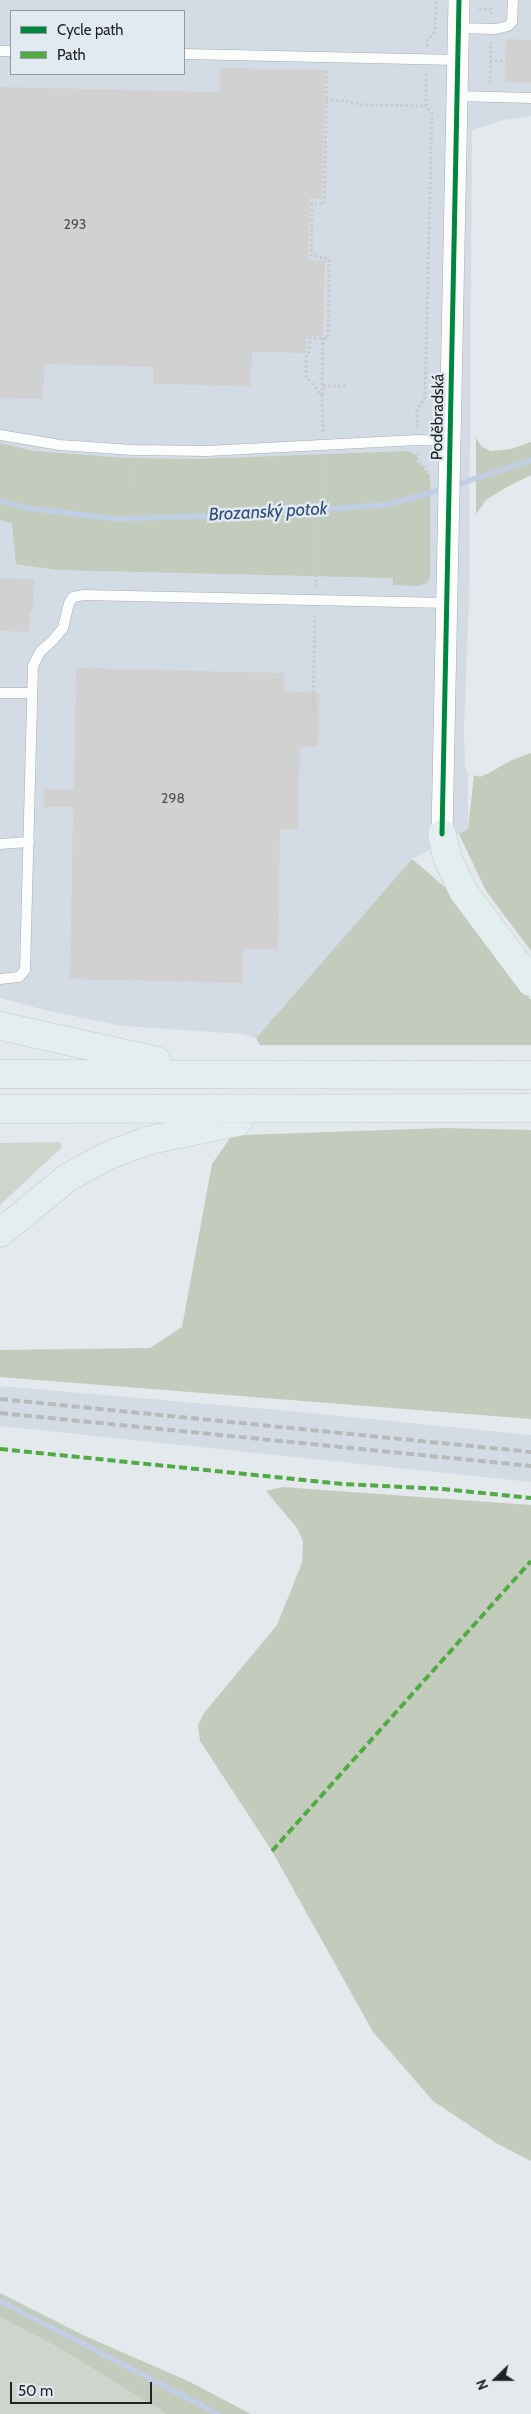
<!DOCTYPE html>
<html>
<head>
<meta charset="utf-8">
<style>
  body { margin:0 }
  #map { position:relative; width:531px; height:2414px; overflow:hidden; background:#e4e9ee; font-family:Cabin,sans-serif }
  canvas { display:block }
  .legend { position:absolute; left:10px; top:10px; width:175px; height:65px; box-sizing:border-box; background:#e1e9f1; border:1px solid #949a9f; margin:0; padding:6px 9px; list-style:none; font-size:15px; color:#202325 }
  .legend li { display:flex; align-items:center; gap:10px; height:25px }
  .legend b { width:25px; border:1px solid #949a9f }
  .north { position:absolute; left:471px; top:2354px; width:50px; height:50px; -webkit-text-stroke:4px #e1e9f1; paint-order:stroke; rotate:248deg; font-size:14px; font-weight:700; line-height:20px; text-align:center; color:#202325 }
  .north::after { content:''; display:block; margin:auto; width:18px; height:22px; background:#202325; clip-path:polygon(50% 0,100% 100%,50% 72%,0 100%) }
  .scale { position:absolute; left:10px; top:2382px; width:142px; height:22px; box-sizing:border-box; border:2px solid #202325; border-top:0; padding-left:6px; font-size:15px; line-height:18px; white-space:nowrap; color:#202325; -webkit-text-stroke:4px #e1e9f1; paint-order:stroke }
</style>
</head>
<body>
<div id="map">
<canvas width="531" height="2414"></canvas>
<ul class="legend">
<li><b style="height:6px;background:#00873e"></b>Cycle path</li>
<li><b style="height:6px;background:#52aa44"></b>Path</li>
</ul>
<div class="north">N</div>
<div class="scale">50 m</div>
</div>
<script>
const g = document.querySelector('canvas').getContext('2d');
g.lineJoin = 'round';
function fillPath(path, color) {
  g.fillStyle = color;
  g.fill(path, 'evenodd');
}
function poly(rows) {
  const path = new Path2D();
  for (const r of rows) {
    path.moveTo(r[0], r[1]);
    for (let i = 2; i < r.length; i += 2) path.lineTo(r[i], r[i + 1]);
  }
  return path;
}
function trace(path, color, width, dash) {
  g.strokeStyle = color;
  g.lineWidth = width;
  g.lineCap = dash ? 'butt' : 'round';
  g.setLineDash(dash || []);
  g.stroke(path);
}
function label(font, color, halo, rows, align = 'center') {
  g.font = font + ' Cabin,sans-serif';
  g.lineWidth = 5;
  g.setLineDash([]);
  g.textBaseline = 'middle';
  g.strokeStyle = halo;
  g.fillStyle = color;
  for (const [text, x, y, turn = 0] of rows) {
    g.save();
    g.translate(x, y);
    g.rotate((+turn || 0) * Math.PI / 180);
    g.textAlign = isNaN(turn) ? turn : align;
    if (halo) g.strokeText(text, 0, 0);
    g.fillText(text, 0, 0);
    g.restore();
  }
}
const built = poly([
  [0,0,531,0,531,116,504,120,472,130,469,601,464,728,465,767,468,772,468,830,412,859,256,1038,242,1034,122,1026,45,1010,0,998],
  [11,11,184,11,184,74,11,74],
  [0,1386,290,1411,531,1435,531,1482,0,1426]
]);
const green = poly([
  [60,1142,62,1147,0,1205,0,1143],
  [0,2317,61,2349,166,2414,0,2414]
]);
const forest = poly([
  [476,438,482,447,491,451,511,449,531,442,531,475,505,488,486,500,476,514],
  [0,443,34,451,127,458,198,459,408,451,417,456,417,462,430,476,430,578,427,583,419,586,393,585,393,578,57,570,16,564,12,523,0,520],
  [531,753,531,951,486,891,459,834,468,829,474,775,480,777,489,773,512,760],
  [412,859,447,889,531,1000,531,1045,260,1045,256,1038],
  [444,1128,531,1130,531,1419,0,1377,0,1350,150,1348,182,1327,212,1164,230,1138,242,1135],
  [282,1487,531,1505,531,2161,496,2143,433,2101,373,2032,272,1851,200,1741,198,1725,204,1713,277,1625,302,1563,303,1541,297,1528,266,1491],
  [0,2293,83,2335,190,2382,251,2414,166,2414,61,2349,0,2317]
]);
const stream = poly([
  [453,486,531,460],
  [0,501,27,508,116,519,238,515,385,505,444,489],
  [0,2301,218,2414]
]);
const building = poly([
  [506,39,531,40,531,83,505,82],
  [220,68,325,70,322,199,310,198,308,260,325,261,323,336,306,336,306,353,252,352,251,386,153,384,153,367,44,364,43,399,0,398,0,87,220,92],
  [0,578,34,579,33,611,30,611,29,632,0,631],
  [76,668,284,673,284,691,319,693,318,747,300,747,298,830,280,829,278,949,243,949,243,983,70,979,73,807,44,807,44,789,74,790]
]);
const path = poly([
  [479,9,491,9,491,15],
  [427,47,428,40,435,31,436,0],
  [490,61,506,61],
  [490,83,491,42],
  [326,100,346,101,362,105,426,106],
  [323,386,348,386],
  [322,395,323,338],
  [417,427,417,410,425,397,432,113,426,106,426,73],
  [323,432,322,396,306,376,306,355,309,352,310,338,328,338,329,259,311,255,312,204,324,204,327,70],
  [418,453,418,461,430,475],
  [133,464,133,488],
  [316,587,323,458],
  [313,713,315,613]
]);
const service = poly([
  [458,28,496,29,508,26,512,22,513,0],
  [0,51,11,51],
  [184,54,458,60],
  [457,96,531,98],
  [0,435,60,445,133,450,207,451,417,440,450,441],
  [0,693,31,693],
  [0,844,29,842],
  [0,979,19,977,25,970,33,666,40,652,53,640,63,628,69,603,73,597,84,595,447,603]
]);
const minor = poly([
  [442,834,459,0]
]);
const primary = poly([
  [442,834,447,857,463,891,531,982],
  [0,1026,157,1061],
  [0,1074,531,1075],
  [0,1109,531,1108],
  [0,1233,67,1178,107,1156,150,1140,238,1122]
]);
const rail = poly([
  [0,1399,531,1452],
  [0,1413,531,1466]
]);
const quiet = poly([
  [0,1449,343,1484,443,1489,531,1498],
  [272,1851,531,1561]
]);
const cycleway = poly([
  [442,834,459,0]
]);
const numberNames = [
  ["293",75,225],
  ["298",173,799]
];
const streetNames = [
  ["Poděbradská",438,417,-89]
];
const waterNames = [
  ["Brozanský potok",268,512,-3]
];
fillPath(built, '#d3dce5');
fillPath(green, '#cfd5cc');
fillPath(forest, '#c3cbbc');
trace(stream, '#c0cfe4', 5.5);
fillPath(building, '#d1d1d2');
trace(service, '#a9acb0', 11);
trace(minor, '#a9acb0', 22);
trace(primary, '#c5c7c9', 29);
trace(path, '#c7c9ca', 3, [2.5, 2.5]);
trace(service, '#fbfcfc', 10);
trace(minor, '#fbfcfc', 21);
trace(primary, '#e2efee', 28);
trace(rail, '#b8b9b9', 4, [8, 4]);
trace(quiet, '#52aa44', 4, [8, 4]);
trace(cycleway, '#00873e', 5);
label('14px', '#4f5153', null, numberNames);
label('16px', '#202325', '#e1e9f1', streetNames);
label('italic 18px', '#314d75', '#e1e9f1', waterNames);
</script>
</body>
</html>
